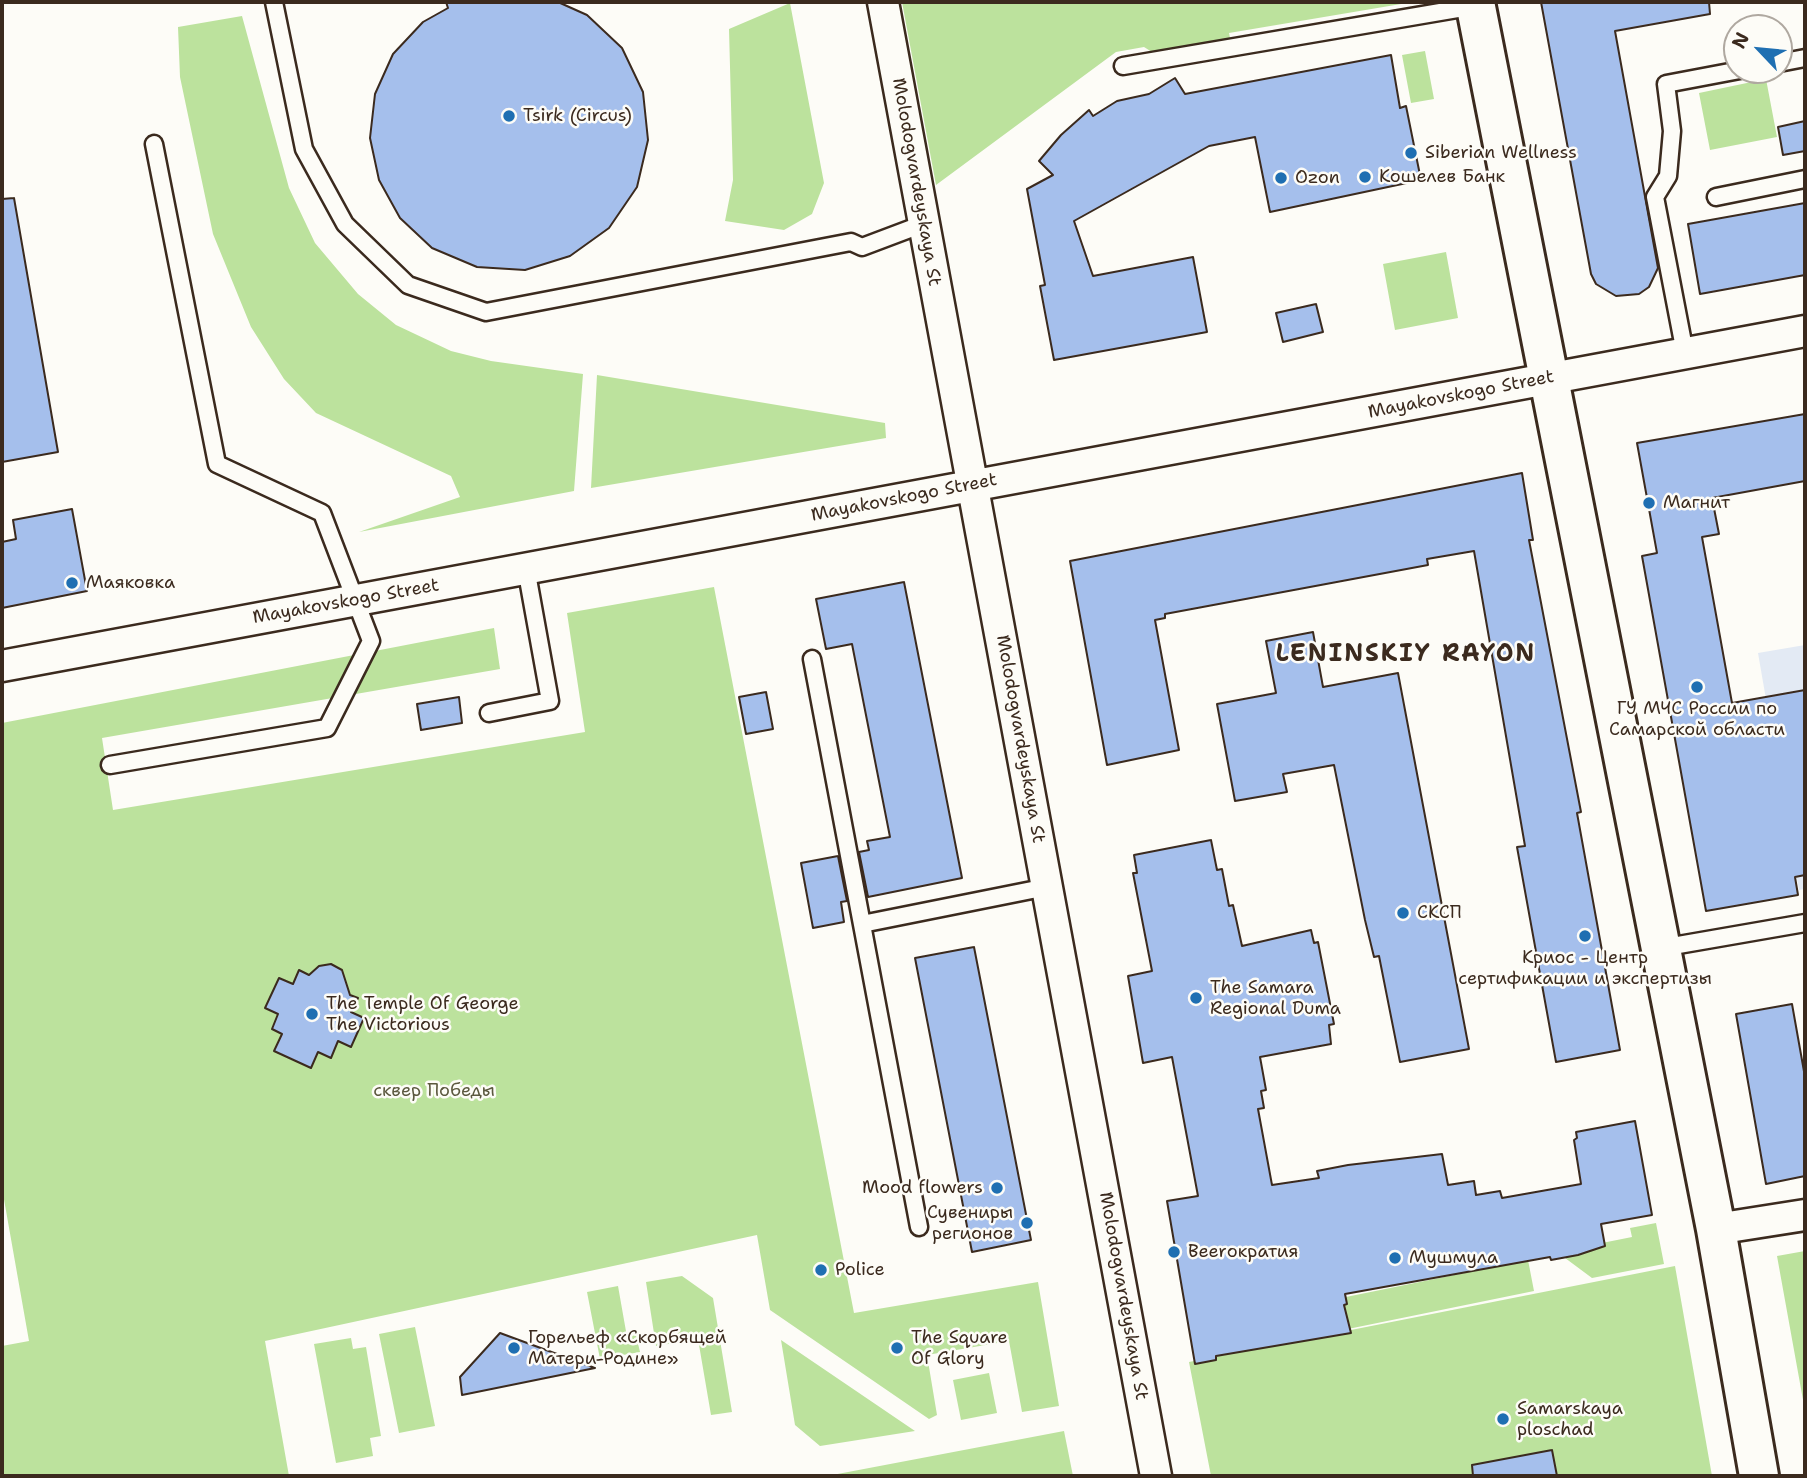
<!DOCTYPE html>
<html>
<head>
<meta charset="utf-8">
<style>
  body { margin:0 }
  #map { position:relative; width:1807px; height:1478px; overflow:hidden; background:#fdfcf7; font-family:"Shantell Sans",sans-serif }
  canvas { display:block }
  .frame { position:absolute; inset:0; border:4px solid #3b2a1e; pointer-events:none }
  .north { position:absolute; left:1723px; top:14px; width:70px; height:70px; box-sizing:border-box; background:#fdfcf7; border:2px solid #afa8a0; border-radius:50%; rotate:296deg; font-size:19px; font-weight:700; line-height:28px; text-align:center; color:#3b2a1e }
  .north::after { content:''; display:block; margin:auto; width:24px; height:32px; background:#1f6fb2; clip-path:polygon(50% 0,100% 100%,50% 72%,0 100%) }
</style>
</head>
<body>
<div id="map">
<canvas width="1807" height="1478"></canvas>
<div class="frame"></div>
<div class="north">N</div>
</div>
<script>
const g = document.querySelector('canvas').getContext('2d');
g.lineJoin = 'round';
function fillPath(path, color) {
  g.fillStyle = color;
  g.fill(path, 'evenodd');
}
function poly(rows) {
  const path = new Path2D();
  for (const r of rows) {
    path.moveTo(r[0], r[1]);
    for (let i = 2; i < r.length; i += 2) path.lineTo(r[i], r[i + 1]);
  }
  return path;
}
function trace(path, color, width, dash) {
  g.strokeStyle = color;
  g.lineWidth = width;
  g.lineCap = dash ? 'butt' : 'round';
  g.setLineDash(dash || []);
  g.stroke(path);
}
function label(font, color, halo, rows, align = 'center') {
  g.font = font + ' "Shantell Sans",sans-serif';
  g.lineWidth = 5;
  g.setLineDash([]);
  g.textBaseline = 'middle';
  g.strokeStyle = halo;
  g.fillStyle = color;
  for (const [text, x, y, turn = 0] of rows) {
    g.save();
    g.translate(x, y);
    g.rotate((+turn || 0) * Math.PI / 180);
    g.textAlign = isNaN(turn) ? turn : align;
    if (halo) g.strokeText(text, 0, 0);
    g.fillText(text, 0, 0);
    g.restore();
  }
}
const built = poly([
  [1805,645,1805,889,1799,890,1758,653]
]);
const green = poly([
  [902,2,1413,2,1229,33,1230,38,1152,52,1144,47,1116,52,936,185],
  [790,3,824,183,812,214,784,230,725,221,733,180,729,29],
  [242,16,289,188,315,243,358,294,396,325,451,351,491,361,583,374,574,491,359,532,460,497,451,476,316,413,284,379,251,327,213,234,180,77,178,27],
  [1425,51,1434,99,1411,103,1402,55],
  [1766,79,1777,137,1710,150,1699,93],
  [1446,252,1458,318,1395,330,1383,264],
  [597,375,885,423,886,438,591,488],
  [714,587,854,1313,1038,1282,1059,1406,1022,1412,1009,1341,927,1355,937,1415,929,1419,770,1310,757,1235,265,1341,289,1476,2,1476,2,1346,29,1341,2,1188,2,723,494,628,500,669,102,738,113,810,585,732,567,613],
  [1656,1223,1664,1264,1592,1278,1557,1252,1632,1237,1630,1228],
  [1805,1251,1805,1411,1777,1256],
  [1528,1260,1534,1291,1348,1329,1341,1298],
  [1675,1266,1712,1476,1211,1476,1189,1362],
  [682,1276,713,1298,732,1412,711,1415,698,1339,656,1346,646,1282],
  [618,1286,627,1337,636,1335,640,1352,600,1359,587,1292],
  [415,1327,435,1426,399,1433,379,1334],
  [351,1338,353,1349,366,1347,381,1436,370,1438,373,1456,336,1463,314,1344],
  [781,1340,915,1431,820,1446,795,1425],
  [989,1373,997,1413,961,1420,953,1380],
  [1064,1431,1073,1476,827,1476]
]);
const building = poly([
  [446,2,558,2,587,15,622,48,643,92,648,140,637,187,609,228,570,256,525,270,477,267,432,248,400,218,379,180,370,138,375,94,393,54,423,22,448,8,446,2],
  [1541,2,1709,2,1710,14,1615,31,1658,268,1649,287,1639,294,1616,296,1596,284,1591,274,1541,2],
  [1391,55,1400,108,1406,106,1421,180,1270,212,1255,137,1209,146,1074,221,1093,276,1193,257,1207,332,1054,360,1040,286,1045,285,1027,189,1053,175,1039,161,1061,135,1089,110,1093,116,1117,101,1149,94,1175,78,1185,94,1391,55],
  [1805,121,1805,151,1783,155,1778,127,1805,121],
  [14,198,58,452,2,462,2,199,14,198],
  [1805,203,1805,275,1700,294,1688,224,1805,203],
  [1316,304,1323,332,1283,342,1276,313,1316,304],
  [1805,414,1805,481,1712,498,1719,534,1702,537,1732,703,1805,690,1805,875,1795,877,1798,895,1706,911,1642,556,1657,553,1637,443,1805,414],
  [1522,473,1533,540,1529,540,1581,812,1577,813,1620,1050,1556,1062,1517,847,1525,846,1474,551,1427,559,1428,565,1165,614,1165,618,1155,620,1179,750,1107,765,1070,561,1522,473],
  [72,509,87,591,2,608,2,542,16,539,13,520,72,509],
  [904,582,962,878,868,897,859,852,869,850,867,841,890,837,852,644,826,649,816,599,904,582],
  [1313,632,1323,687,1398,673,1469,1049,1400,1062,1379,956,1374,957,1365,920,1334,765,1283,774,1287,792,1235,801,1217,704,1276,693,1266,641,1313,632],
  [766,692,773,729,746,734,739,697,766,692],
  [459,697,462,723,421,730,417,704,459,697],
  [1211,840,1217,870,1222,869,1229,906,1233,905,1242,946,1311,930,1314,943,1318,942,1334,1024,1329,1025,1331,1044,1260,1057,1266,1090,1261,1091,1264,1108,1258,1109,1272,1185,1319,1178,1317,1171,1348,1165,1442,1154,1448,1185,1474,1181,1476,1195,1500,1191,1502,1198,1581,1184,1574,1140,1577,1138,1576,1132,1635,1121,1652,1215,1601,1224,1605,1246,1578,1255,1551,1260,1550,1257,1345,1294,1347,1304,1344,1305,1351,1333,1216,1356,1216,1360,1195,1364,1167,1201,1198,1196,1172,1057,1143,1063,1128,976,1152,971,1133,873,1137,873,1134,855,1211,840],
  [838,856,847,901,841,902,844,922,813,928,801,863,838,856],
  [974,947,1031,1240,972,1252,915,958,974,947],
  [331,964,342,970,350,995,358,998,351,1012,364,1018,351,1047,338,1041,331,1058,318,1052,311,1068,274,1051,282,1034,272,1029,278,1014,265,1008,279,978,293,984,299,970,309,975,319,966,331,964],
  [1792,1004,1805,1077,1805,1176,1766,1184,1736,1014,1792,1004],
  [500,1333,595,1368,462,1395,460,1377,500,1333],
  [1552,1450,1557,1476,1473,1476,1472,1465,1552,1450]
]);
const lane = poly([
  [274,2,304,149,345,224,408,285,486,312,851,242,862,247,923,224],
  [1779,63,1805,58],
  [1123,66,1475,6],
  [1716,197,1805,179],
  [1685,353,1655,197,1668,176,1672,131,1666,84,1740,70],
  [812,659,919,1227],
  [489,713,550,701,526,568],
  [110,765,327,728,371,641,322,513,217,464,154,144],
  [862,924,1047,887],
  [1661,948,1805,923]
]);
const street = poly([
  [883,2,1156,1476],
  [2,666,1805,331],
  [1716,1229,1805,1215]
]);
const secondary = poly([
  [1475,2,1716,1229,1759,1476]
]);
const markers = [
  [509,116,7,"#1f6fb2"],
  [1411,153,7,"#1f6fb2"],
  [1365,177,7,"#1f6fb2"],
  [1281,178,7,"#1f6fb2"],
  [1649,503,7,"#1f6fb2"],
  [72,583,7,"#1f6fb2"],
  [1697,687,7,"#1f6fb2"],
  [1403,913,7,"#1f6fb2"],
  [1585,936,7,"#1f6fb2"],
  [1196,998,7,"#1f6fb2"],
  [312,1014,7,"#1f6fb2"],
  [997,1188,7,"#1f6fb2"],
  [1027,1223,7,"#1f6fb2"],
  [1174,1252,7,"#1f6fb2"],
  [1395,1258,7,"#1f6fb2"],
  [821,1270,7,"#1f6fb2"],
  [514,1348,7,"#1f6fb2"],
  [897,1348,7,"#1f6fb2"],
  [1503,1419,7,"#1f6fb2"]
];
const poiNames = [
  ["Tsirk (Circus)",523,116],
  ["Siberian Wellness",1425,153],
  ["Кошелев Банк",1379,177],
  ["Ozon",1295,178],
  ["Магнит",1663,503],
  ["Маяковка",86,583],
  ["ГУ МЧС России по",1697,709,"center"],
  ["Самарской области",1697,730,"center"],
  ["СКСП",1417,913],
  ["Криос - Центр",1585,958,"center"],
  ["сертификации и экспертизы",1585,979,"center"],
  ["The Samara",1210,988],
  ["Regional Duma",1210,1009],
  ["The Temple Of George",326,1004],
  ["The Victorious",326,1025],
  ["Mood flowers",983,1188,"right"],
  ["Сувениры",1013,1213,"right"],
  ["регионов",1013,1234,"right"],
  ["Beerократия",1188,1252],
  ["Мушмула",1409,1258],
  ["Police",835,1270],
  ["Горельеф «Скорбящей",528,1338],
  ["Матери-Родине»",528,1359],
  ["The Square",911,1338],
  ["Of Glory",911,1359],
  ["Samarskaya",1517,1409],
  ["ploschad",1517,1430]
];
const streetNames = [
  ["Molodogvardeyskaya St",916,182,80],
  ["Mayakovskogo Street",1461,395,-11],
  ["Mayakovskogo Street",904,498,-11],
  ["Mayakovskogo Street",346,602,-10],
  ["Molodogvardeyskaya St",1020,739,80],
  ["Molodogvardeyskaya St",1123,1296,80]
];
const parkNames = [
  ["сквер Победы",434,1091]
];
const districtNames = [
  ["LENINSKIY RAYON",1406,655]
];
fillPath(built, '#e3eaf4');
fillPath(green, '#bce29d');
fillPath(building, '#a5bfec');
trace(building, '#3b2a1e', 2);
trace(lane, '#3b2a1e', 21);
trace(street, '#3b2a1e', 35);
trace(secondary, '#3b2a1e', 44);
trace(lane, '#fdfcf7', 16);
trace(street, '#fdfcf7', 30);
trace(secondary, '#fdfcf7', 38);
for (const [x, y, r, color] of markers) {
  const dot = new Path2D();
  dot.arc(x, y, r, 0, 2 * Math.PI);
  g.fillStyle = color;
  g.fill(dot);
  trace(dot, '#fdfcf7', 2.5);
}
label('18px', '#3b2a1e', '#fdfcf7', poiNames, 'left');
label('18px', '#3b2a1e', '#fdfcf7', streetNames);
label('18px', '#5b583e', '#fdfcf7', parkNames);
g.letterSpacing = '2px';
label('bold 24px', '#3b2a1e', '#fdfcf7', districtNames);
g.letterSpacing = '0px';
</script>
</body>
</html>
